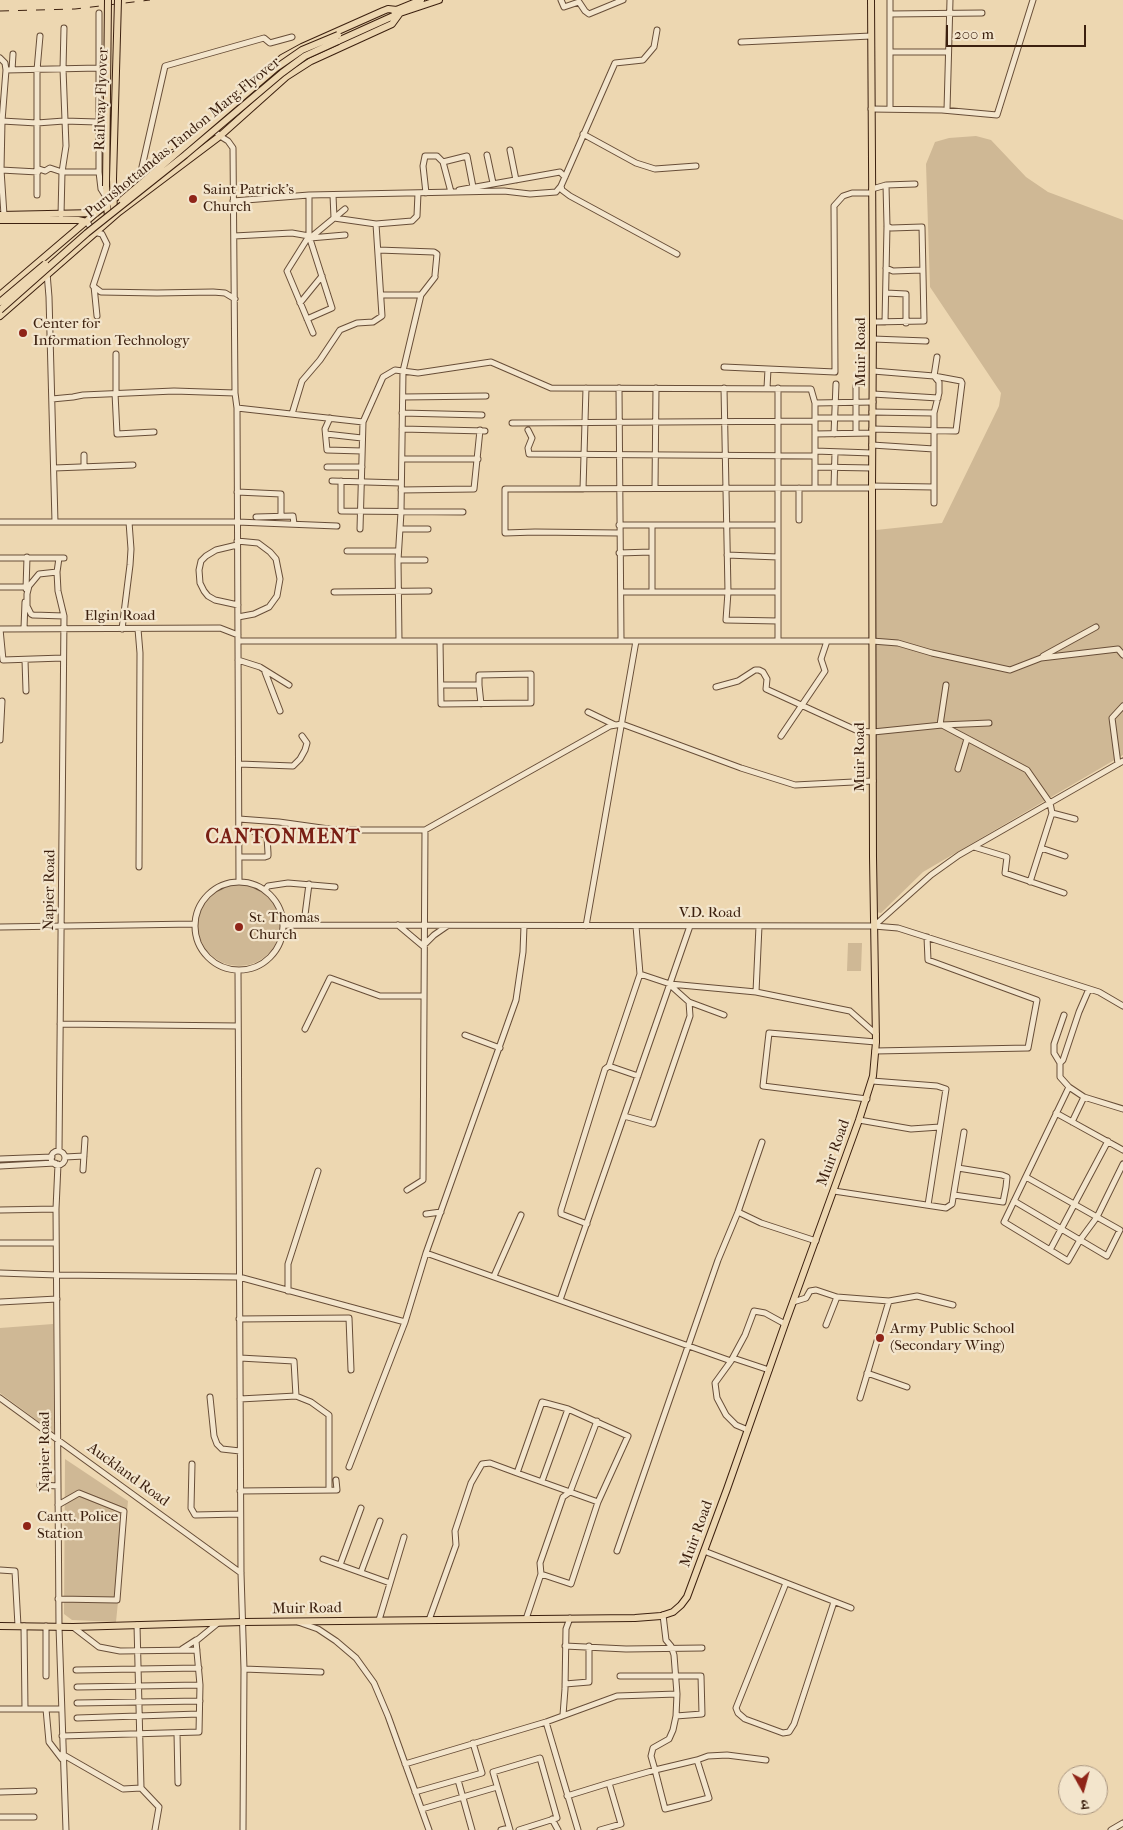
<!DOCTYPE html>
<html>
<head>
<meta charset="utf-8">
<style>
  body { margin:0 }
  #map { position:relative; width:1123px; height:1830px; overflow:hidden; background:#edd7b1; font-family:"IM FELL French Canon","Noto Serif Devanagari",serif }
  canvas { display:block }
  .north { position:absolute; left:1058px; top:1765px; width:50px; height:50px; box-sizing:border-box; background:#f3e5cc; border:1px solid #aa9680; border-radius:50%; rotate:173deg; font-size:14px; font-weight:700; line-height:20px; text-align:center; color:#3c200f }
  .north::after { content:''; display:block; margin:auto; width:18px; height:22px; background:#8f2418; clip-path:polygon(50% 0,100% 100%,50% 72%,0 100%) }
  .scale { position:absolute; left:946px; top:25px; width:140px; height:22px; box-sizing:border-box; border:2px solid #3c200f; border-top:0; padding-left:6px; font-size:15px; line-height:18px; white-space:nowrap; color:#3c200f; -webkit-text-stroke:4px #f3e5cc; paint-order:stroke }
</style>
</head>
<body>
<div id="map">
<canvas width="1123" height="1830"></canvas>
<div class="north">उ</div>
<div class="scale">200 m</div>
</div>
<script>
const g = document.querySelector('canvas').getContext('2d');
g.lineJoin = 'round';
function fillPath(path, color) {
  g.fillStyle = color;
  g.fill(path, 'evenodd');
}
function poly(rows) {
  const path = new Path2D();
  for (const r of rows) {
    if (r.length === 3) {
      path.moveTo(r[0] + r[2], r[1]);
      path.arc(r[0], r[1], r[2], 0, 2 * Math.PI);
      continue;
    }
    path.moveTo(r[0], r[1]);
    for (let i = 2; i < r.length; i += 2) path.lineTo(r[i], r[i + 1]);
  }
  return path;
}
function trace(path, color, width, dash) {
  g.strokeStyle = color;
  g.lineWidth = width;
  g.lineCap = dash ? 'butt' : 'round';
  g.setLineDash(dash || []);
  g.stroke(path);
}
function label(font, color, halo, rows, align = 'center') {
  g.font = font + ' "IM FELL French Canon",serif';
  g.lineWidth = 4.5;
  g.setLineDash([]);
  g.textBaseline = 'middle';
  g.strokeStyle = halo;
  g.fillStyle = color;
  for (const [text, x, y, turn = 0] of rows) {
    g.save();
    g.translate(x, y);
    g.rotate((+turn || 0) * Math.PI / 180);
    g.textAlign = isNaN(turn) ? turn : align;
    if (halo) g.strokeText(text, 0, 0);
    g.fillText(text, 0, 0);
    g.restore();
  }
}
const green = poly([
  [976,136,991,140,1026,177,1048,192,1123,220,1123,755,923,872,881,913,876,912,876,530,942,523,999,406,1001,393,930,287,926,164,935,142,949,138],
  [239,925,41],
  [848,943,862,943,861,971,847,971],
  [53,1324,54,1433,0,1393,0,1328],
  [65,1459,128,1501,116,1622,72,1620,64,1614]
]);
const minor = poly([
  [561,0,564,7,579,2,585,11,589,14,623,0],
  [99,13,99,172,101,189,106,197],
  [890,14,982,13],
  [741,42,871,36],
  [890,52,948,52],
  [0,58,5,63,6,70,2,121,1,170,4,215],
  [6,70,99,68],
  [12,70,13,54],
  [871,109,942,110,997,115,1033,0],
  [890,109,890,0],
  [947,110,950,0],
  [2,121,37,123,64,121,98,122],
  [208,124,220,136,228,141,233,148,235,393,237,408,239,882],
  [583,134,636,163,655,169,696,166],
  [510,150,516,180],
  [487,155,493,183],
  [1,170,38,172,39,169,45,171,50,168,62,172,99,172],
  [139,180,165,66,264,38,270,43,292,37],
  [561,186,562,190,570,196,677,254],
  [872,189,886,185,915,184],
  [459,190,560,172,565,177],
  [451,192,443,162,467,156,473,187],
  [426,193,423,166,425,156,437,156,443,162],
  [37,195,37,70,40,36],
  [333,195,334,218,376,224],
  [233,201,309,195,504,191,530,194,556,192,561,186,615,63,643,60,654,47,657,30],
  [345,209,310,238,345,235],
  [61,215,62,172,66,146,63,69,64,28],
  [87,222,94,232,102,234,107,244,93,286,101,292,157,293,213,292,225,293,235,299],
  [234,236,292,233,309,236,287,271,313,333],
  [378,250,434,252,437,254,435,275],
  [886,268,893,271,922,270],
  [47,273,49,297,55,522],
  [94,286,97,316],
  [886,293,906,294,906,323],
  [381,295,421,295],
  [300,303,322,276],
  [307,319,332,308,309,236,309,195],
  [873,322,924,321,922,227,891,228,887,226],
  [885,322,887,226,886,185],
  [873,339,926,341],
  [724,367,835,372,834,206,843,196,852,193,872,193],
  [873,371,934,376,939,382,939,393,934,413,934,503],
  [856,386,856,433],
  [619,388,621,640],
  [724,388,728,592,726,620,778,621],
  [767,388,768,369],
  [115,393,117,434,154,432],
  [116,393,116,354],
  [873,394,938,398],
  [403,397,486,396],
  [52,399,73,397,83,395,174,391,235,393],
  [237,408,363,422],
  [872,412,934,413],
  [402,413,482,415],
  [292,414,302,381,320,360,340,330,357,323,373,322,382,316,376,224,412,221,417,216,418,193],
  [330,418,325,429,327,450,362,451],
  [815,418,872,418],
  [512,423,815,421],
  [402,429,485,431],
  [872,429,956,431,962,383,961,381,934,376,937,357],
  [528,430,532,438,528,448,529,454,815,456],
  [326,434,362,438],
  [815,434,872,433],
  [834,434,836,384],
  [872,445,934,449],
  [815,451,872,453],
  [84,455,84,467],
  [402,459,478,459],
  [327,467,362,467],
  [815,467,872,468],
  [54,468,133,465],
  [332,481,401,483],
  [341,481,341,511,463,512],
  [872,486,934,487],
  [655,488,656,388],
  [799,488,799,520],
  [834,488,835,452],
  [872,488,815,488,815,403,873,402],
  [583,489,586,388],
  [401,490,474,489,480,430],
  [237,492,281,494,281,516],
  [256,517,293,516,294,524],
  [0,522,237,522,337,526],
  [619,525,778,525],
  [360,529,363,422,383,377,395,370,418,373,491,362,551,388,811,389,815,403],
  [400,529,428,529],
  [619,533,535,532,505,533,505,489,815,488],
  [237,541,258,543,270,552,276,559,280,579,277,596,269,607,254,614,238,617],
  [237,545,216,550,206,556,201,561,199,570,200,583,204,591,208,596,215,600,238,605],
  [347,551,398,551],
  [619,553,651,552],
  [727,555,778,557],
  [0,558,64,558],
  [59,558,57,572,39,574,29,586,27,594,27,606,31,614,33,615,64,616,59,1151],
  [398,560,425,560],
  [57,572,58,591,64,616],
  [0,587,26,587],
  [26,589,27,557],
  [652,591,652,525],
  [334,592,429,591],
  [621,592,778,592],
  [24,628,25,602],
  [0,629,220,628,238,635],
  [0,629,3,660,63,658],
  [122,629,130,565,131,549,129,522],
  [138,629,140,653,139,867],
  [238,641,872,641,898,643,932,653,1010,670,1041,658,1118,649,1123,655],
  [399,641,398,560,401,512,403,371,421,295,435,277],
  [440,641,441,704,531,703,531,674,479,675,479,685,441,685],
  [778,641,778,388],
  [1043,656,1096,627],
  [25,660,26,691],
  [238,660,260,667,289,685],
  [265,672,280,711],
  [479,685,481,704],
  [716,687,738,681,755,670,759,670,763,672,767,679,766,689,858,731,873,732,942,725,1027,770,1050,803,1052,813,1030,882],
  [588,712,615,725],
  [940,725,946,685],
  [942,725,989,723],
  [781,736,825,671,821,659,827,641],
  [0,740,2,701],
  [239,764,293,766,300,759,305,750,307,743,302,736],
  [1118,764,1112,718,1123,706],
  [958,769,967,739],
  [1052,813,1075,819],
  [239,819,279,822,336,830,425,830],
  [239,831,249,830,265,835,267,837,268,853,268,856,265,857,239,857],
  [974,847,1007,857,1005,873,1064,893],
  [1041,848,1065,856],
  [239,926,44],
  [265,890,268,886,288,883,335,887],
  [305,915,309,884],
  [283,925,874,926,898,928,1099,992,1123,1006],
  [398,925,423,946,434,935,447,926],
  [586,926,636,641],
  [636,926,640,974,670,984,756,992,850,1011,876,1034],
  [874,926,931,875,959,855,1123,761],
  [0,927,195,924],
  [238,970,241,1573,244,1669,243,1830],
  [756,992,759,926],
  [689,1002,724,1015],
  [60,1024,238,1026],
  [305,1029,330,978,380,996,423,996],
  [465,1035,500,1048],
  [875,1051,1028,1048,1037,1000,928,960,927,937],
  [1060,1063,1054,1053,1054,1044,1064,1015],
  [609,1066,638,1076],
  [872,1081,937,1086,946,1089,928,1205],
  [1069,1087,1060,1077,1060,1063,1063,1060,1079,1012,1089,989],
  [1084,1097,1123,1109],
  [867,1099,763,1086,769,1033,876,1042],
  [1056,1113,1123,1150],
  [624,1116,653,1124,690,1016,689,1002,670,985],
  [859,1120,911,1129,940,1127],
  [1072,1122,1084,1097,1069,1087,1004,1222,1068,1261,1080,1240,1097,1217,1123,1164],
  [58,1158,7],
  [65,1157,84,1156],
  [0,1159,52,1157],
  [58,1164,56,1209,59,1627,66,1830],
  [0,1166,55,1163],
  [83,1170,85,1139],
  [407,1190,423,1180,425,830,610,726,622,724,741,768,795,785,873,781],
  [834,1191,946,1208,952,1204,964,1132],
  [954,1195,1003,1202,1006,1187,1007,1177,1002,1175,958,1168],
  [1014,1201,1107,1256,1120,1230,1026,1177],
  [0,1210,56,1209],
  [738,1212,761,1223,816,1241],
  [426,1214,441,1212],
  [587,1224,561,1214,561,1210,605,1069,609,1066,640,974],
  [0,1243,56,1243],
  [1050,1250,1108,1141],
  [426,1253,731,1361],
  [0,1273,57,1275,239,1277,405,1322],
  [494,1276,521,1215],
  [288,1291,288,1264,318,1171],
  [837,1297,889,1301,917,1296,953,1305],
  [560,1300,690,926],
  [0,1302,57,1299],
  [793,1302,806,1298,810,1291,816,1290,837,1297,826,1325],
  [239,1319,349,1318,351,1370],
  [240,1358,294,1361,296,1396,240,1399],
  [733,1358,769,1370],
  [867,1373,907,1387],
  [296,1396,311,1402,329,1415,329,1490],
  [210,1397,214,1436,217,1444,222,1449,240,1451],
  [0,1398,241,1573],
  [860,1398,889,1301],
  [748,1430,736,1425,726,1415,717,1398,715,1383,731,1361,745,1335,754,1311,765,1313,785,1324],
  [192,1464,191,1508,195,1515,240,1514],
  [349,1467,405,1322,426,1253,516,1000,523,952,524,926],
  [542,1481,568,1409],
  [40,1485,58,1486],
  [240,1491,337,1490,336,1480],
  [58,1505,79,1493,124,1511,117,1600,58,1599],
  [617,1551,718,1260,738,1212,762,1142],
  [704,1551,851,1608],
  [323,1559,390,1583],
  [340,1565,361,1508],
  [0,1570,15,1571,18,1626],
  [361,1572,380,1521],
  [541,1574,540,1563,563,1497,570,1492,597,1421],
  [786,1583,736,1708,738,1713,745,1719,783,1733,789,1732,794,1724,834,1602],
  [526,1619,541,1574,571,1584,598,1502,628,1436,568,1409,542,1402,517,1473,598,1502],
  [379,1620,404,1537],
  [429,1620,456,1545,455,1531,471,1483,482,1464,490,1463,517,1473],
  [298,1622,318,1629,336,1641,356,1658,374,1683,388,1716,429,1830],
  [137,1625,141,1788],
  [24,1626,25,1709],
  [46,1626,46,1676],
  [73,1627,99,1647,120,1651,197,1650],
  [565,1646,626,1649,702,1648],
  [182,1649,196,1640],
  [244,1669,321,1672],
  [76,1670,199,1668],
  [620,1676,701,1676,702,1714,676,1716],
  [565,1684,589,1682,589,1646],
  [77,1687,200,1685],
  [77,1703,200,1701],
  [0,1709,61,1709],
  [46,1709,49,1742,62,1759],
  [563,1715,565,1689,566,1629,570,1618],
  [77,1718,199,1714],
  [546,1722,578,1830],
  [177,1733,178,1783],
  [62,1736,199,1732,200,1685,196,1641,218,1623],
  [62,1754,123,1789,141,1788,159,1807,155,1830],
  [697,1760,708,1756,727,1755,766,1760],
  [405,1764,546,1722,617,1696,677,1694],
  [458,1780,472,1830],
  [0,1792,34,1791],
  [415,1792,482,1773,473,1743],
  [567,1796,609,1783,655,1770,697,1760,709,1798,665,1809,655,1770,651,1756,653,1748,669,1739,673,1730,676,1716,677,1694,674,1655,671,1646,666,1640,663,1615],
  [422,1809,497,1787],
  [0,1817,34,1817],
  [552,1819,558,1830],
  [501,1830,509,1828],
  [510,1830,493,1772,540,1758,557,1818,519,1830],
  [600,1830,621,1824,609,1783],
  [1111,1830,1123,1823]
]);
const major = poly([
  [394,11,421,0],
  [338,41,400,13,439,0],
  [252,85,282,58,302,47,383,11,388,9,397,10],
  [113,179,114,214],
  [106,186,108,219],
  [0,215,96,213],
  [0,220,78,220,87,222],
  [0,295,96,213,173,153],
  [0,316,119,212,220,136,286,77,311,61,392,24,400,13],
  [0,1626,73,1627,243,1622,635,1618,661,1616,673,1612,681,1605,687,1597,727,1489,785,1324,859,1120,873,1076,876,1042,873,857,872,488,873,322,871,0]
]);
const rail = poly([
  [0,11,75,9,150,0]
]);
const majorBridge = poly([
  [113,179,118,0],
  [106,186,108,0],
  [122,200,276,68,302,50,338,35],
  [0,302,45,264],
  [0,310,87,233,185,155,282,73,305,56,338,41]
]);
const markers = [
  [193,199,5,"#8f2418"],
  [23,333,5,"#8f2418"],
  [239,927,5,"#8f2418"],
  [880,1338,5,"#8f2418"],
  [27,1526,5,"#8f2418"]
];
const streetNames = [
  ["Railway Flyover",102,99,-88],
  ["Purushottamdas Tandon Marg Flyover",183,138,-39],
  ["Muir Road",861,352,-90],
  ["Elgin Road",120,616],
  ["Muir Road",860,757,-90],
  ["Napier Road",50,890,-89],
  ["V.D. Road",710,913],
  ["Muir Road",834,1153,-70],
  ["Napier Road",45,1452,-90],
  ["Auckland Road",128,1475,36],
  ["Muir Road",697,1534,-70],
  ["Muir Road",307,1609,-1]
];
const poiNames = [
  ["Saint Patrick's",203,190],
  ["Church",203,207],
  ["Center for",33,324],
  ["Information Technology",33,341],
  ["St. Thomas",249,918],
  ["Church",249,935],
  ["Army Public School",890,1329],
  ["(Secondary Wing)",890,1346],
  ["Cantt. Police",37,1517],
  ["Station",37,1534]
];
const districtNames = [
  ["CANTONMENT",283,838]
];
fillPath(green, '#cfb895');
trace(minor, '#684e38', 7);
trace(major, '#3c200f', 8);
trace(minor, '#f3e5cc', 5);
trace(major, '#edd7b1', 6);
trace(rail, '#3c200f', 1, [9, 9]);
trace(majorBridge, '#3c200f', 8, []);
trace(majorBridge, '#edd7b1', 6);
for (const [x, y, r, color] of markers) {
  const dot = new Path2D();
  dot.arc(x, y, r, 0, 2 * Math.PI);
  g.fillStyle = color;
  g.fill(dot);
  trace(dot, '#f3e5cc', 2);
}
label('15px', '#3c200f', '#f3e5cc', streetNames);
label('15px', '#3c200f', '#f3e5cc', poiNames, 'left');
g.letterSpacing = '1px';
label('bold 20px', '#7a1f14', '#f3e5cc', districtNames);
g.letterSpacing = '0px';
</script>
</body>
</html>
